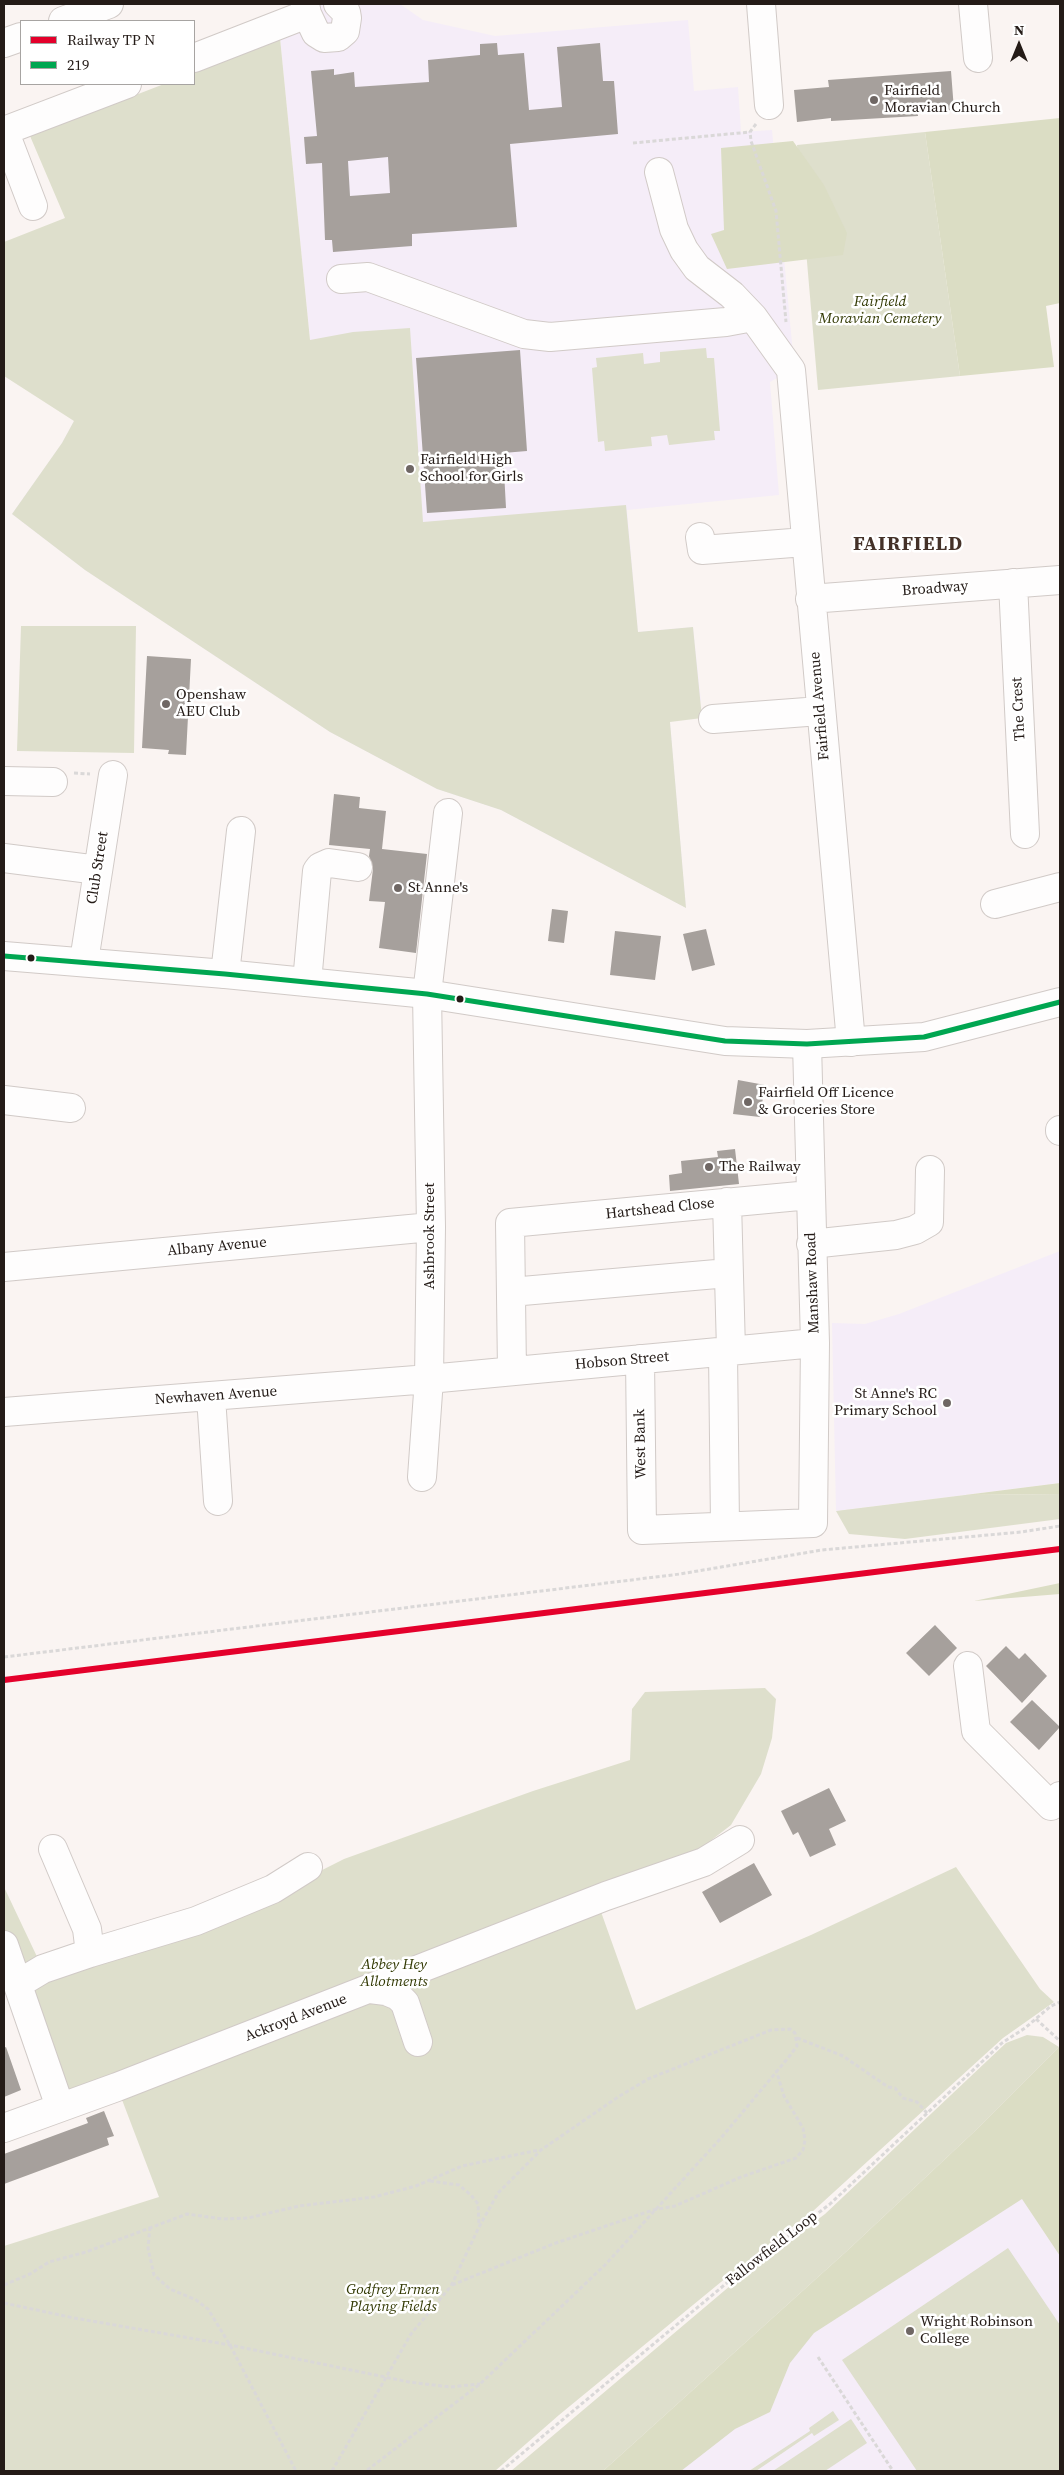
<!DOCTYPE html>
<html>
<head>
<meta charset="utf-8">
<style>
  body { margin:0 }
  #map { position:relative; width:1064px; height:2475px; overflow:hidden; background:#faf4f2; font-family:"Source Serif 4",serif }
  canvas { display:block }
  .frame { position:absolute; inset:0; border:5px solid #241b17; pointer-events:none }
  .legend { position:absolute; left:20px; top:20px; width:175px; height:65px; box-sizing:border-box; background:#fff; border:1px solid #a7a4a2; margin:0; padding:6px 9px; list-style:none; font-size:15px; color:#241b17 }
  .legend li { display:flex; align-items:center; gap:10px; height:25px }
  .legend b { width:25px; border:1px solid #a7a4a2 }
  .north { position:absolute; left:994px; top:20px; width:50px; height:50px; -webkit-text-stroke:4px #fff; paint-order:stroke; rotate:0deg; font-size:14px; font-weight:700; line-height:20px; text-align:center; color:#241b17 }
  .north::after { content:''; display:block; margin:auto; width:18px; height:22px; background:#241b17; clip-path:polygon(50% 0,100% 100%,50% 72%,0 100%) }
</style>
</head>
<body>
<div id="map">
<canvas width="1064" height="2475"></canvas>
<div class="frame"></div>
<ul class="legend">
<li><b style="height:6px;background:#e4002b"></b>Railway TP N</li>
<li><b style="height:6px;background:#00a651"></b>219</li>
</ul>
<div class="north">N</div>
</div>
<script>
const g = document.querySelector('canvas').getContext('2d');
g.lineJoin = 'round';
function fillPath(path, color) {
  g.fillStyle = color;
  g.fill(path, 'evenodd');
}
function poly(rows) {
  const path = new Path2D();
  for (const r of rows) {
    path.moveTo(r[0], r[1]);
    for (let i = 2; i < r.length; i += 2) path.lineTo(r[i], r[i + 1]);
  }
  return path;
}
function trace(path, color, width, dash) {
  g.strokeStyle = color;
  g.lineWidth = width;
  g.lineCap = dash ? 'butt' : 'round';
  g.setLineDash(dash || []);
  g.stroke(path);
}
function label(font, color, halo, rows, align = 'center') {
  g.font = font + ' "Source Serif 4",serif';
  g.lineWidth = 5;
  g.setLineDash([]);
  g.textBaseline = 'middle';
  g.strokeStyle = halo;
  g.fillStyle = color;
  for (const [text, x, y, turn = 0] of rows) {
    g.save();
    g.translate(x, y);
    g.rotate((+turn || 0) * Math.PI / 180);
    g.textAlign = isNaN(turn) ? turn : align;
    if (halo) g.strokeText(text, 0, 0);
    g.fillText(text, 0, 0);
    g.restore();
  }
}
const education = poly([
  [314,4,400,4,423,20,495,36,688,20,694,91,738,87,741,132,772,130,795,375,779,377,770,382,779,495,627,510,638,632,693,627,701,701,670,722,686,908,501,810,437,789,330,732,85,570,12,514,62,443,74,421,310,340,280,38],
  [1060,1251,1060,1483,836,1511,832,1323,865,1324,899,1314],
  [1059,2047,1060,2471,603,2471,849,2249,976,2130]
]);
const green = poly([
  [280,38,310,340,353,332,410,328,423,522,626,505,638,632,693,627,702,718,670,722,686,908,501,810,437,789,330,732,85,570,12,514,62,443,74,421,4,376,4,242,65,218,30,136,164,84,194,84,194,72],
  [925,132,960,376,818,390,797,145],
  [706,348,707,358,714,358,720,431,714,431,715,440,669,445,667,435,651,437,652,446,605,451,604,441,598,442,592,368,597,367,596,358,643,353,644,364,660,362,660,352],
  [21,626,136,626,134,753,17,751],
  [1060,1494,1060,1519,905,1539,849,1534,836,1511,965,1495],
  [765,1688,776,1699,772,1738,761,1774,731,1825,687,1859,595,1895,636,2010,811,1935,956,1867,1040,1989,1054,2002,1003,2038,812,2212,721,2282,559,2415,495,2471,4,2471,4,2246,159,2197,116,2084,54,2106,4,1982,4,1887,40,1963,259,1902,344,1859,533,1791,630,1760,632,1709,645,1692],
  [1027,2035,1043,2037,1059,2047,976,2130,849,2249,603,2471,511,2471,737,2280,825,2214,1006,2043],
  [1008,2248,1060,2325,1060,2471,917,2471,842,2360],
  [833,2411,839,2420,814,2436,812,2433,756,2471,749,2471,810,2431,809,2428],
  [851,2419,867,2443,825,2471,773,2471]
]);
const forest = poly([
  [1060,118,1060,303,1046,306,1054,367,960,376,925,132],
  [793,141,824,185,847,233,843,255,727,269,711,234,724,230,721,148],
  [1060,1483,1060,1494,965,1495],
  [1060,1583,1060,1594,974,1601],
  [1060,2046,1060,2256,1022,2199,814,2333,790,2363,770,2412,735,2429,681,2471,603,2471,849,2249,976,2130]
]);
const building = poly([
  [497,43,498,55,524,53,529,110,562,107,557,47,600,43,603,81,614,81,618,134,510,144,517,227,412,234,412,246,333,252,332,240,325,240,322,163,306,164,304,137,317,136,311,71,334,69,334,75,354,72,355,87,429,82,428,60,480,55,480,44],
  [388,157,390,193,350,196,348,161],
  [951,71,954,110,918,112,918,116,831,121,831,118,797,122,794,90,829,87,828,80],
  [520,350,527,451,503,453,506,508,427,513,416,358],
  [147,656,191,659,186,755,168,754,169,750,142,748],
  [334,794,360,797,359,808,386,811,382,849,427,854,416,953,379,948,385,902,369,901,373,869,369,856,370,849,329,845],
  [552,909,568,911,564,943,548,941],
  [706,929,715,965,692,971,683,934],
  [615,931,661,936,655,980,610,975],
  [738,1080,765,1085,760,1117,733,1114],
  [735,1149,739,1184,670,1191,669,1175,682,1173,681,1161,718,1157,717,1151],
  [935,1625,957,1648,929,1676,906,1653],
  [1006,1646,1019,1659,1025,1653,1047,1676,1022,1703,986,1666],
  [1032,1700,1060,1727,1039,1750,1010,1722],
  [829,1788,846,1821,829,1829,836,1845,810,1857,798,1832,793,1835,781,1811],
  [754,1863,772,1895,720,1923,702,1892],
  [6,2047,21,2090,4,2097,4,2048],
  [104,2111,114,2136,107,2138,109,2145,4,2184,4,2154,88,2123,86,2118]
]);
const path = poly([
  [756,124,750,132,751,141,776,211,786,322],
  [633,143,750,132],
  [74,773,90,774],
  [4,1657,680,1574,822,1550,1021,1532,1060,1526],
  [1036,2019,1060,2041],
  [797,2038,843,2056,888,2087,895,2088,903,2098,917,2102,927,2113],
  [430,2181,459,2185,471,2195,478,2204,479,2224],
  [150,2227,148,2248,154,2275,170,2289,196,2300,208,2309,230,2345,296,2471],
  [4,2285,30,2274,49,2262,86,2252,187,2214,223,2219,248,2218,299,2206,374,2197,416,2186,462,2166,539,2150],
  [452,2285,553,2244,653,2210,675,2206,741,2177,796,2158,803,2150,805,2140,803,2128,784,2096,776,2070],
  [4,2303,74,2318,230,2345,409,2382,450,2387,480,2384],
  [818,2357,893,2471],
  [332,2471,411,2334,451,2286,479,2227,498,2193,541,2150,618,2097,648,2079,771,2030,790,2029,795,2033,797,2046,788,2058,721,2138,605,2265,480,2384,366,2471],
  [501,2471,728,2282,830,2204,1002,2043,1025,2028,1051,2006,1060,2002]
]);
const minor = poly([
  [761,4,769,105],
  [973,4,978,58],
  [307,14,316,33,324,38,338,37,345,31,347,18,346,12,338,4],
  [63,21,109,4],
  [4,43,21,37],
  [194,58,307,14,305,4],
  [4,130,33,206],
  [4,131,127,84],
  [659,172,674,229,684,250,697,268,732,295,753,317,791,370,851,1042],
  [341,279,368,277,524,334,550,337,726,322,753,317],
  [700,537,702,550,805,542],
  [1013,583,1025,834],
  [810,599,1060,580],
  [713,719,820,711],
  [4,781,53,782],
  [4,858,98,870],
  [995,904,1060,887],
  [84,961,113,775],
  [225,974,241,831],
  [307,982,317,871,320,867,329,863,358,867],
  [4,1100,71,1108],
  [1060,1130,1060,1131],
  [727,1202,731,1350],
  [811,1244,896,1235,915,1230,929,1222,930,1170],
  [4,1267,431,1227],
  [511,1292,728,1273],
  [723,1352,725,1526],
  [640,1359,642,1530,813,1523,815,1343,807,1044],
  [512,1371,510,1223,810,1195],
  [211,1397,218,1501],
  [4,1412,429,1379,815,1343],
  [422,1477,429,1379,431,1227,427,994,448,813],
  [968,1666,976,1731,1051,1806,1060,1796],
  [53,1849,87,1929,90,1953],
  [4,1945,60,2107],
  [18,1984,43,1969,90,1953,196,1921,273,1889,308,1867],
  [370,1989,386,1991,398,1996,405,2003,418,2042],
  [4,2128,117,2087,606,1896,704,1862,740,1840]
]);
const highway = poly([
  [4,956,225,974,427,994,725,1041,807,1044,924,1037,1060,1002]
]);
const bus1 = poly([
  [4,956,225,974,427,994,725,1041,807,1044,924,1037,1060,1002]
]);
const rail1 = poly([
  [4,1680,1060,1549]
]);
const markers = [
  [874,100,5,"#6f6764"],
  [410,469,5,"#6f6764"],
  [166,704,5,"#6f6764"],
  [398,888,5,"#6f6764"],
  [31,958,4.5,"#241b17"],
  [460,999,4.5,"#241b17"],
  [748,1102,5,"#6f6764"],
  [709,1167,5,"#6f6764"],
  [947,1403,5,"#6f6764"],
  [910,2331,5,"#6f6764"]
];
const poiNames = [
  ["Fairfield",884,91],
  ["Moravian Church",884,108],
  ["Fairfield High",420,460],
  ["School for Girls",420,477],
  ["Openshaw",176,695],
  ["AEU Club",176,712],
  ["St Anne's",408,888],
  ["Fairfield Off Licence",758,1093],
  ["& Groceries Store",758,1110],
  ["The Railway",719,1167],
  ["St Anne's RC",937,1394,"right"],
  ["Primary School",937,1411,"right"],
  ["Wright Robinson",920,2322],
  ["College",920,2339]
];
const parkNames = [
  ["Fairfield",880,302],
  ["Moravian Cemetery",880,319],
  ["Abbey Hey",394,1965],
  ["Allotments",394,1982],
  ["Godfrey Ermen",393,2290],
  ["Playing Fields",393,2307]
];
const streetNames = [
  ["Broadway",935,589,-4],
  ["Fairfield Avenue",820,706,-95],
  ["The Crest",1019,709,-93],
  ["Club Street",98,868,-81],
  ["Hartshead Close",660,1209,-6],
  ["Ashbrook Street",430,1236,-90],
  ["Albany Avenue",217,1247,-5],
  ["Manshaw Road",813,1283,-92],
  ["Hobson Street",622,1361,-5],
  ["Newhaven Avenue",216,1396,-4],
  ["West Bank",641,1444,-91],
  ["Ackroyd Avenue",296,2018,-21],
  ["Fallowfield Loop",772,2249,-38]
];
const districtNames = [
  ["FAIRFIELD",908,545]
];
fillPath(education, '#f5edf8');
fillPath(green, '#dedfcc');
fillPath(forest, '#dbddc4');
fillPath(building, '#a6a09c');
trace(minor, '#d1cac7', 30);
trace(highway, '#d1cac7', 30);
trace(path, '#dad8d8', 3, [4, 2.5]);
trace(minor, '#fefdfd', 28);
trace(highway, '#fefdfd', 28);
trace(bus1, '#00a651', 5);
trace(rail1, '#e4002b', 6);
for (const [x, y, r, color] of markers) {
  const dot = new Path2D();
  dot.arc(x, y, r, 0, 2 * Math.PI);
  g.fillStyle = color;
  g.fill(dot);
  trace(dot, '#fff', 2);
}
label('15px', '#241b17', '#fff', poiNames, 'left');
label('italic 15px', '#333a04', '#fff', parkNames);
label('15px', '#241b17', '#fff', streetNames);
g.letterSpacing = '1px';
label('bold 20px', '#443128', '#fff', districtNames);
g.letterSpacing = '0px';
</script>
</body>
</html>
